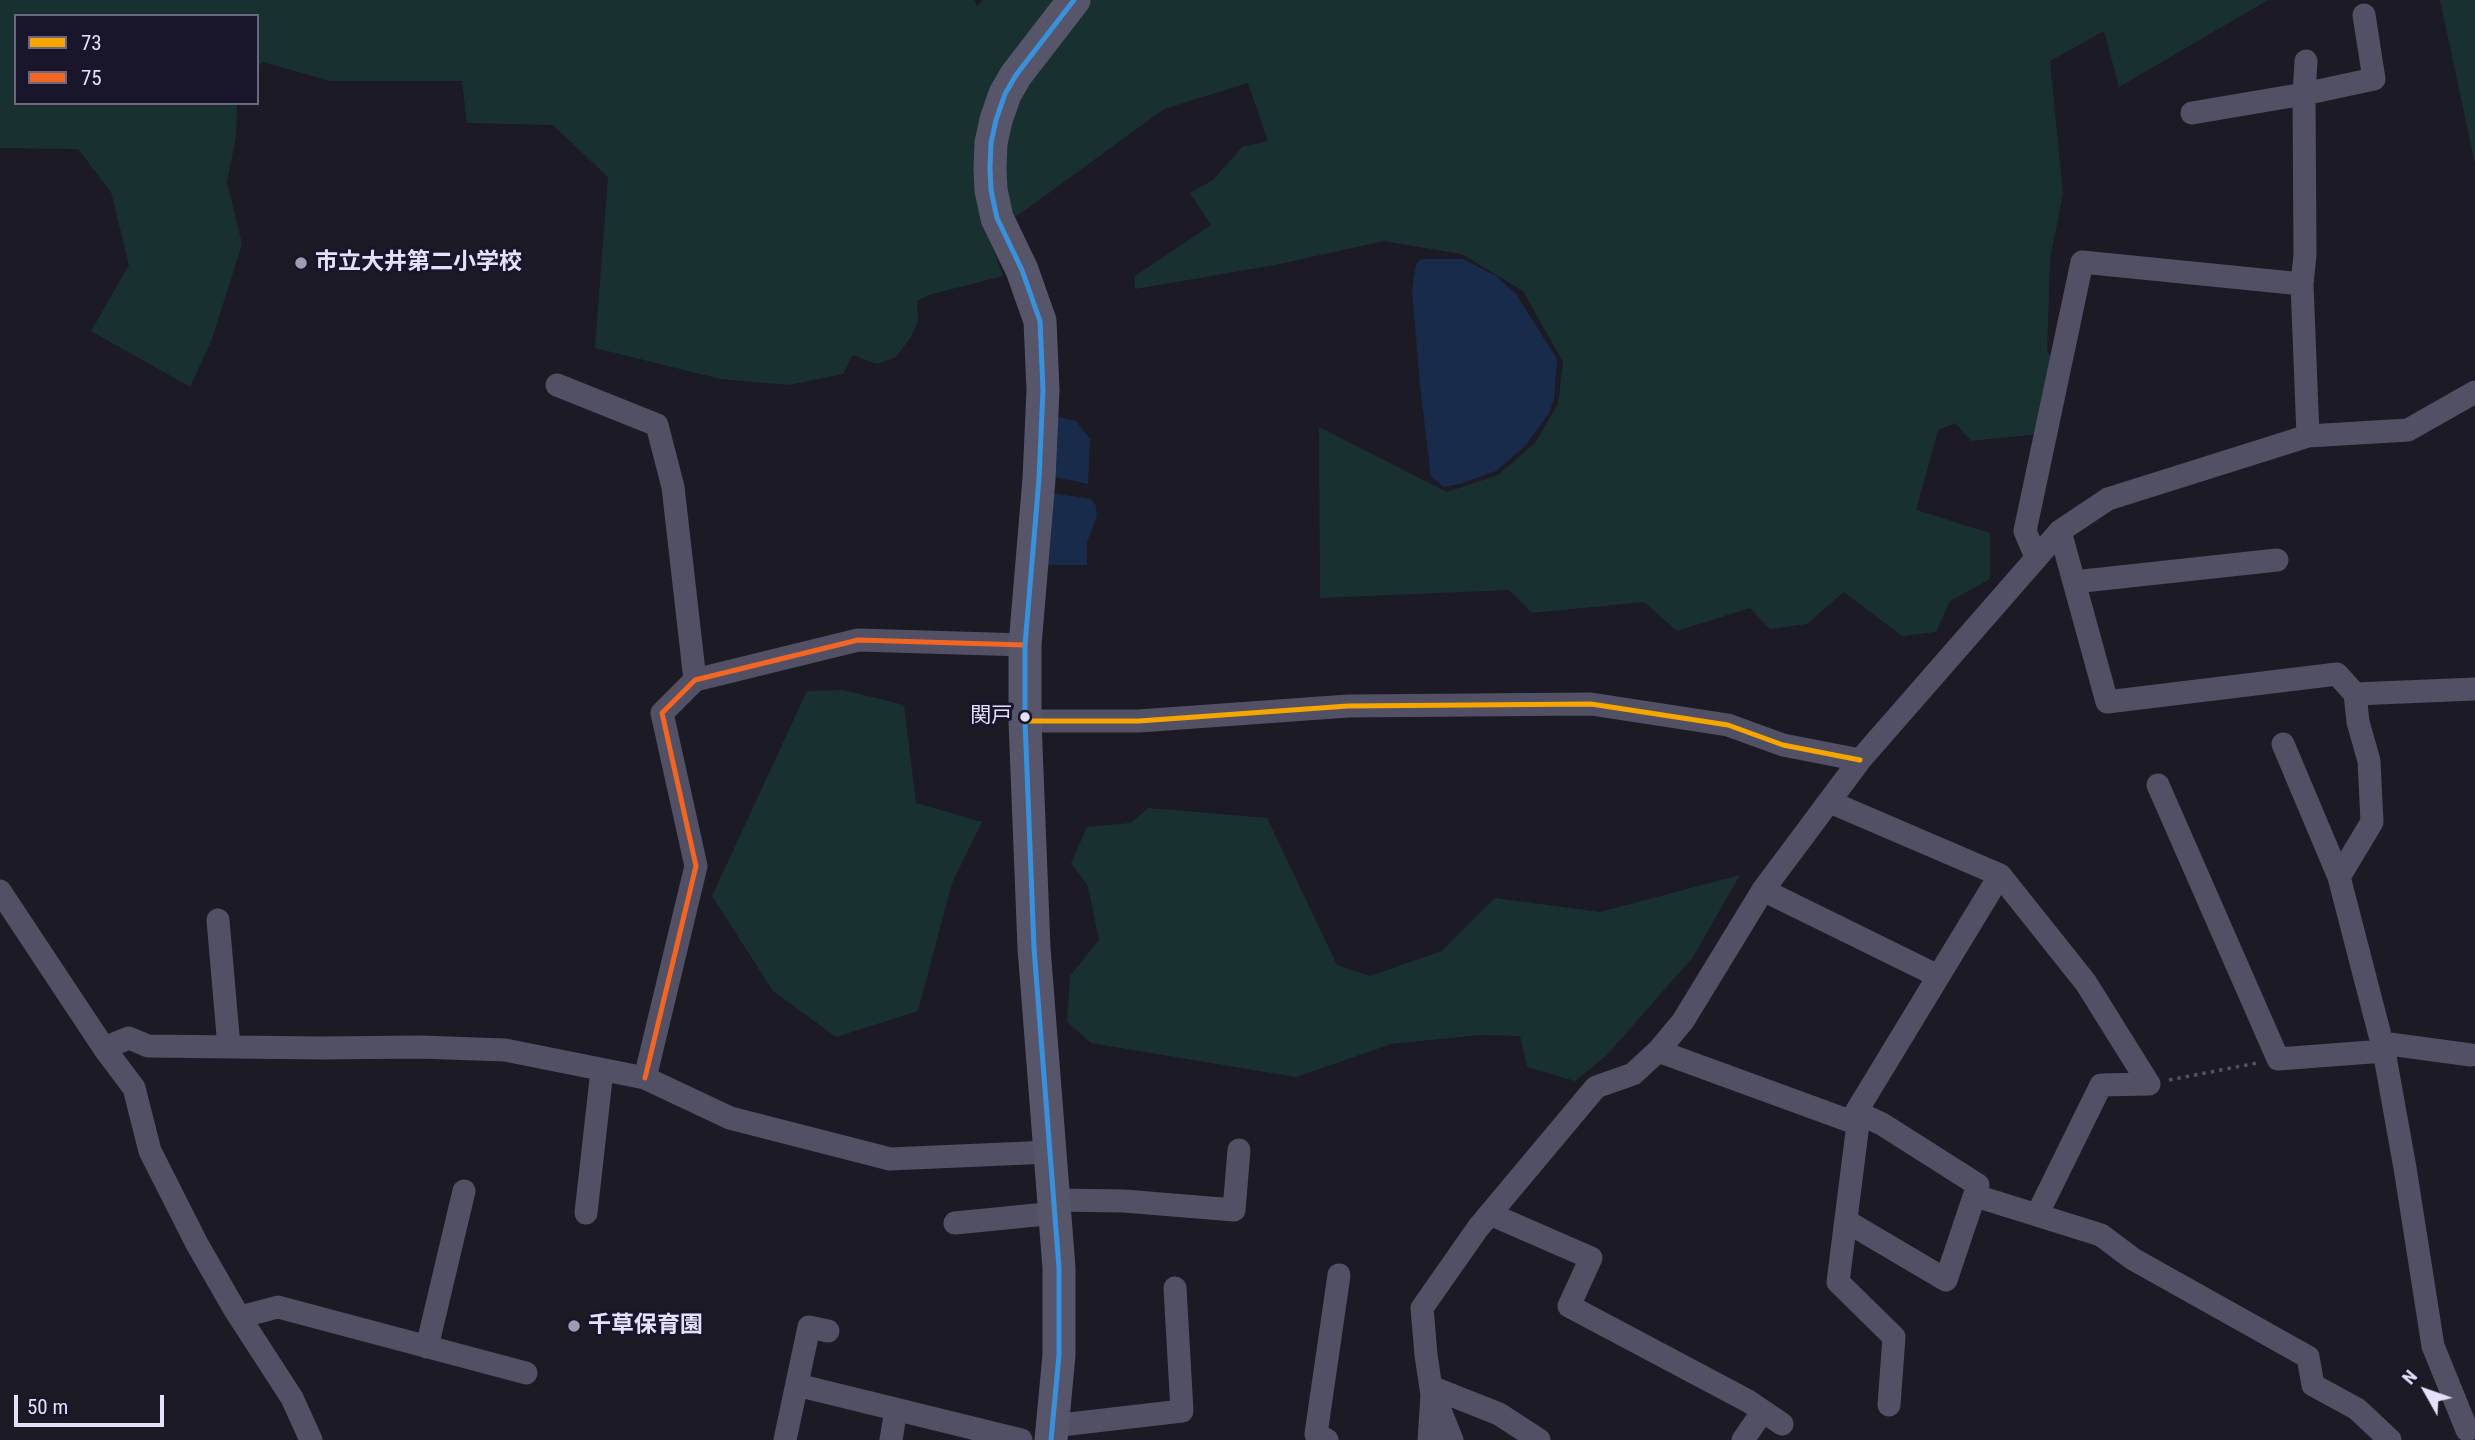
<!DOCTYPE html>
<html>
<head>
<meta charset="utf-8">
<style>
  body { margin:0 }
  #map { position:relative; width:2475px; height:1440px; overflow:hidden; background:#1c1a25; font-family:"Roboto Condensed",sans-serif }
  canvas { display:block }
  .legend { position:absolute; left:14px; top:14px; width:245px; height:91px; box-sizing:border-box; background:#19152a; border:2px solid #6b677e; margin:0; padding:9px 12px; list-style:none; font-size:21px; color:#e5e1fb }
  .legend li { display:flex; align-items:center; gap:14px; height:35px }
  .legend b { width:35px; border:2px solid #6b677e }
  .north { position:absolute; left:2391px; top:1356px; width:70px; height:70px; -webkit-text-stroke:5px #19152a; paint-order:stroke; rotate:310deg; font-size:19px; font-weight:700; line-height:28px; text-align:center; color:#e5e1fb }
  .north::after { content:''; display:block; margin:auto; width:24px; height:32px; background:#e5e1fb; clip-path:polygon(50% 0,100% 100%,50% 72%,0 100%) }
  .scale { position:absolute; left:14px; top:1395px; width:150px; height:32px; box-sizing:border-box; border:4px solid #e5e1fb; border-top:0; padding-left:9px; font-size:21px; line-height:24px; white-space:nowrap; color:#e5e1fb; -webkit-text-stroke:5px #19152a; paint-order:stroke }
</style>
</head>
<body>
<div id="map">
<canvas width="2475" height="1440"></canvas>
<ul class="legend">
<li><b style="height:9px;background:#f7a600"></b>73</li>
<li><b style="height:9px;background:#f26522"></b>75</li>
</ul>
<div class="north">N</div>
<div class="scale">50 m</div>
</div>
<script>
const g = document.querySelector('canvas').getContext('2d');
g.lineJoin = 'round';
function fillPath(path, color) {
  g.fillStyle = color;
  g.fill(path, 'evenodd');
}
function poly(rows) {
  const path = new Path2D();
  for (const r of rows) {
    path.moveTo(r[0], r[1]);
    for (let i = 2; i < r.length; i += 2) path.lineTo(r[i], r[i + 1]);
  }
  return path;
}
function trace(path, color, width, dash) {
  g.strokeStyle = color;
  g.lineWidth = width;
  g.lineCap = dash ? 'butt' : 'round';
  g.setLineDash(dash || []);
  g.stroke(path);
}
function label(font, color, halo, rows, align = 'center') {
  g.font = font + ' "Roboto Condensed","Noto Sans JP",sans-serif';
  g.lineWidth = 6;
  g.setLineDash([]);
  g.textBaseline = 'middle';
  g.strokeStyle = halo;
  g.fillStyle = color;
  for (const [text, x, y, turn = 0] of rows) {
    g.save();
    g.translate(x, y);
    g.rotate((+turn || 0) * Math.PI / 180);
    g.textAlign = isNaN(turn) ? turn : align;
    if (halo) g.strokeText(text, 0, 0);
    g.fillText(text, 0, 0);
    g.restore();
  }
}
const green = poly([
  [0,0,974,0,977,6,983,0,2268,0,2119,87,2104,31,2050,61,2063,194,2050,259,2047,351,2056,363,2039,434,1971,441,1955,423,1938,430,1916,510,1990,533,1990,579,1950,601,1936,632,1902,636,1844,592,1807,624,1770,629,1750,608,1677,631,1644,602,1532,613,1509,590,1320,598,1319,427,1447,492,1498,475,1535,443,1558,404,1563,362,1523,291,1462,254,1384,241,1275,265,1135,289,1135,276,1211,225,1190,193,1213,180,1242,147,1268,141,1248,83,1164,109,1024,211,987,233,1003,276,932,294,917,301,918,321,911,337,896,357,877,364,853,355,843,374,789,385,721,379,595,348,608,177,553,125,467,123,462,81,330,81,263,62,257,67,257,16,16,16,16,103,237,103,236,136,227,182,242,244,212,339,190,387,91,331,129,265,111,192,78,149,0,148],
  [2440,0,2475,0,2475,164],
  [843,690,904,705,916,803,982,822,952,883,918,1011,836,1037,773,991,712,896,807,691],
  [1148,808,1267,818,1337,965,1370,976,1442,951,1495,898,1600,912,1740,875,1693,957,1607,1055,1575,1081,1527,1067,1520,1036,1480,1035,1391,1044,1296,1077,1091,1043,1067,1022,1070,976,1099,940,1088,886,1071,863,1087,827,1131,823]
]);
const water = poly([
  [1421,259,1463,259,1496,276,1516,294,1557,359,1554,400,1548,415,1525,446,1496,471,1460,484,1444,487,1431,477,1420,385,1412,290,1416,264],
  [1054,416,1076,421,1090,439,1088,484,1050,476],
  [1051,493,1091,499,1096,506,1097,516,1087,542,1087,565,1048,565]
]);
const path = poly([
  [2169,1080,2257,1063]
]);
const street = poly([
  [2306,61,2304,94,2305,255,2302,284,2308,436],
  [2192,113,2304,94,2374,79,2364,15],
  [557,385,657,425,673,487,695,680],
  [2060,531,2107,702,2337,674,2355,694,2358,722,2369,761,2372,822,2339,877,2384,1051,2405,1168,2433,1346,2467,1430],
  [2036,557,2025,531,2082,262,2302,284],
  [2074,582,2277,560],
  [2355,694,2475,689],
  [1025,721,1139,721,1348,706,1591,704,1728,725,1783,745,1860,760],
  [2283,744,2339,877],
  [2158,785,2278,1059,2384,1051],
  [1830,802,2000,875,2086,983,2149,1084],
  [1763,890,1938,976],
  [0,891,104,1048,134,1088,150,1151,197,1244,235,1310,292,1398,311,1440],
  [218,920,229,1047],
  [2382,1043,2471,1055],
  [104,1048,129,1038,148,1046,322,1048,420,1047,505,1050,645,1078,730,1118,890,1159,1050,1152],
  [1658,1051,1858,1124],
  [645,1078,696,866,662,713,695,680,858,640,1025,645],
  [1976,1196,2101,1235,2133,1259,2308,1357,2313,1385,2357,1409,2390,1440],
  [1056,1200,1124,1201,1234,1210,1239,1150],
  [586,1213,602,1070],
  [1490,1214,1591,1258,1569,1306,1748,1401,1782,1424],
  [2037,1215,2101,1085,2149,1084],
  [1846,1221,1946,1280,1978,1185,1882,1124,1856,1112],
  [955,1223,1056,1213],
  [240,1317,278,1307,526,1373],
  [427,1347,464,1191],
  [797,1385,1021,1440],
  [1431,1387,1499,1414,1539,1440],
  [1433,1393,1452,1440],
  [1889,1405,1894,1337,1838,1282,1858,1124,1856,1112,2000,875],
  [1052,1426,1182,1411,1175,1288],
  [785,1440,809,1327,828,1331],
  [891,1440,896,1409],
  [1327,1440,1316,1434,1339,1275],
  [1429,1440,1432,1395,1426,1355,1422,1308,1478,1228,1596,1087,1633,1074,1658,1051,1683,1021,1763,890,1860,760,2060,531,2108,499,2308,436,2408,430,2475,392],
  [1743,1440,1763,1411]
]);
const secondary = poly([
  [1051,1440,1059,1355,1059,1268,1034,948,1025,721,1025,645,1039,479,1043,390,1040,321,1022,270,997,218,991,190,990,168,991,143,996,120,1005,94,1016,75,1074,0]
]);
const bus1 = poly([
  [1025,721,1139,721,1348,706,1591,704,1728,725,1783,745,1860,760]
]);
const bus2 = poly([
  [645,1078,696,866,662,713,695,680,858,640,1025,645]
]);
const bus3 = poly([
  [1051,1440,1059,1355,1059,1268,1034,948,1025,721,1025,645,1039,479,1043,390,1040,321,1022,270,997,218,991,190,990,168,991,143,996,120,1005,94,1016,75,1074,0]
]);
const markers = [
  [301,263,7,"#9f9bb0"],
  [1025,717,6,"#e5e1fb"],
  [574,1326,7,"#9f9bb0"]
];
const busNames = [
  ["関戸",1012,717]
];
const poiNames = [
  ["市立大井第二小学校",315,263],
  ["千草保育園",588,1326]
];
fillPath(green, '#193031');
fillPath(water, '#182b4b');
trace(path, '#4c5662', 3.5, [3.5, 5]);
trace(street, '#525064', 23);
trace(secondary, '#56556a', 33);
trace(bus1, '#f7a600', 5);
trace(bus2, '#f26522', 5);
trace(bus3, '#3a90db', 5);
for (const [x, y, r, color] of markers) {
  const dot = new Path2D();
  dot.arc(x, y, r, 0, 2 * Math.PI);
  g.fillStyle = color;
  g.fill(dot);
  trace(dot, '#19152a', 2.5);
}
label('21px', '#e5e1fb', '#19152a', busNames, 'right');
label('bold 23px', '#e5e1fb', '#19152a', poiNames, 'left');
</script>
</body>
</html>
